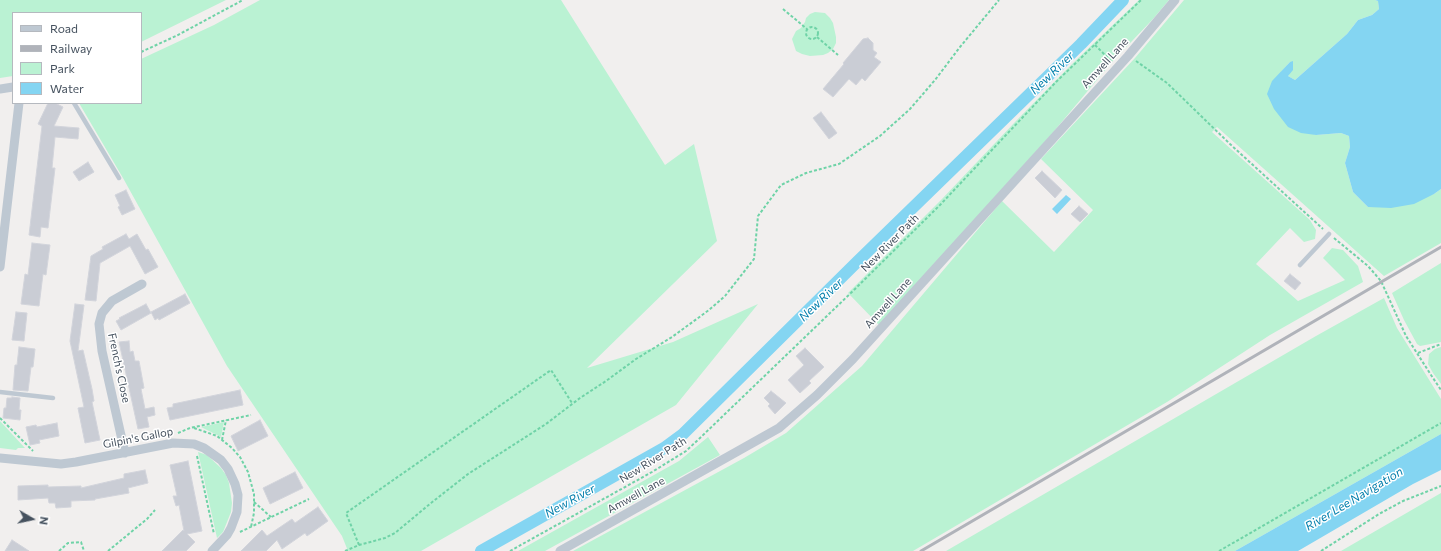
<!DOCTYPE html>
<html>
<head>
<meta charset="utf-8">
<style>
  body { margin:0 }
  #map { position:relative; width:1441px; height:551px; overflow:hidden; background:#f1efee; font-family:Commissioner,sans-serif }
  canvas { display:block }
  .legend { position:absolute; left:12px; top:12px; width:130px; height:92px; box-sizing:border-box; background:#fff; border:1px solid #b5b9bf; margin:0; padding:5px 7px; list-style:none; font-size:12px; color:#45515e }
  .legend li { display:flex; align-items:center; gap:8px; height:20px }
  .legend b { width:20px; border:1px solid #b5b9bf }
  .north { position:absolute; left:12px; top:499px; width:40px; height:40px; -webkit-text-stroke:3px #fff; paint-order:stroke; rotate:99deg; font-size:11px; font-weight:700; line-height:16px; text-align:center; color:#45515e }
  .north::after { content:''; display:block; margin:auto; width:14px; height:18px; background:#45515e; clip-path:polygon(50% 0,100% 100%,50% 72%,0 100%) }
</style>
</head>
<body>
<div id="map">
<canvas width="1441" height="551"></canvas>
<ul class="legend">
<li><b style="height:5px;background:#bec8d2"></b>Road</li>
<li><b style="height:5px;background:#b0b3ba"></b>Railway</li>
<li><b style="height:11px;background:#baf2d3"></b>Park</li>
<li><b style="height:11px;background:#84d5f2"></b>Water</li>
</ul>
<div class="north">N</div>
</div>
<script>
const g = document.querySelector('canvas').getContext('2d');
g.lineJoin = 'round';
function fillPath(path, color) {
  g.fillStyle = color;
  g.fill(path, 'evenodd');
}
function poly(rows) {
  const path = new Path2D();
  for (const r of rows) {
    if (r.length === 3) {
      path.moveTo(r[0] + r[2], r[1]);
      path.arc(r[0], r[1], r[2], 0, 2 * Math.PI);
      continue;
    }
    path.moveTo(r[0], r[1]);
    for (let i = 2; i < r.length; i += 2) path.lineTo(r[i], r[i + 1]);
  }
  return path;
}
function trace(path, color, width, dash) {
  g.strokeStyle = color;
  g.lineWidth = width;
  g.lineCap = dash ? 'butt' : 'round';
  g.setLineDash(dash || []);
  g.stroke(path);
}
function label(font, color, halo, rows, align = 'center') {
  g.font = font + ' Commissioner,sans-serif';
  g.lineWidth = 3;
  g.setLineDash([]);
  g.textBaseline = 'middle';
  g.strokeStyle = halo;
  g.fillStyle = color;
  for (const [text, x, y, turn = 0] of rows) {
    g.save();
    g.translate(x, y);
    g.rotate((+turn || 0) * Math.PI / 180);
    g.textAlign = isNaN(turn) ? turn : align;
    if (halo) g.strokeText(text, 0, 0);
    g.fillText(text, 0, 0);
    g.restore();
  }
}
const green = poly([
  [0,0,226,0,141,42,141,13,13,13,13,76,0,78],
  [260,0,561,0,665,165,694,144,717,241,587,368,673,342,758,304,676,405,421,551,348,551,342,536,227,366,123,178,79,103,141,103,141,59,214,25],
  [1139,0,1169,0,1153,19,1112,62,1050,136,879,325,848,293,941,200,1015,122,1071,65],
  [1184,0,1375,0,1378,1,1379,9,1372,15,1358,20,1347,34,1295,80,1288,76,1290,62,1281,72,1315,135,1341,133,1349,136,1350,147,1345,163,1353,192,1368,207,1434,194,1441,189,1441,243,1384,276,1217,127,1212,132,1310,220,1316,230,1315,239,1304,242,1290,228,1256,264,1298,301,1345,280,1323,258,1332,248,1343,250,1358,266,1363,282,1270,335,1167,402,913,551,573,551,744,458,786,433,862,366,1002,201,1054,252,1093,210,1041,159,1135,58],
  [815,12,825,13,830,18,833,23,836,37,836,43,833,49,828,53,823,55,810,56,802,54,796,51,792,39,796,31,801,28,805,22,806,18,810,14],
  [1441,263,1441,342,1420,346,1417,344,1404,320,1392,293],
  [1384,298,1397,328,1441,399,1441,434,1235,551,946,551,1316,336],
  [1441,347,1441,384,1433,373,1428,364,1429,354,1435,349],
  [0,421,25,448,18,448,16,450,0,448],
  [224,422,221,437,201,427],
  [708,437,720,455,545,551,518,551,679,461],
  [198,452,207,455,221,468,226,475,229,483,232,503,231,512,223,532,217,538],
  [1441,493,1441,551,1341,551]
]);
const water = poly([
  [1375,0,1441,0,1441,189,1434,194,1414,204,1391,208,1368,207,1353,192,1345,163,1350,147,1349,136,1341,133,1316,135,1301,133,1288,127,1274,109,1267,94,1272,81,1290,62,1293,61,1293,70,1288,76,1295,80,1347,34,1358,20,1372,15,1379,9,1378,1],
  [1066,195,1071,199,1057,214,1052,209],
  [1441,434,1441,470,1413,484,1298,551,1235,551]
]);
const canal = poly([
  [481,551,664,448,683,434,858,261,1081,44,1123,0]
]);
const building = poly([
  [868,38,873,43,873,50,877,53,874,57,881,62,865,81,862,78,856,85,849,79,833,97,823,89,844,64,843,63,863,39,868,38],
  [48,103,55,103,63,107,54,126,79,128,78,139,55,137,52,168,55,168,48,228,41,227,40,237,29,235,42,126,38,124,48,103],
  [821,112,837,133,829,139,813,118,821,112],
  [88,162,94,172,79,181,73,172,88,162],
  [1042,171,1062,190,1055,198,1035,178,1042,171],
  [126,190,135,209,122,215,118,207,120,206,115,195,126,190],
  [1079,206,1088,214,1080,222,1071,214,1079,206],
  [126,234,129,239,137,234,146,250,148,249,158,267,145,274,130,246,100,263,96,301,85,300,91,256,103,249,102,247,126,234],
  [32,243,50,245,46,275,43,274,39,306,21,304,25,274,28,275,32,243],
  [1290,274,1301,283,1295,290,1284,281,1290,274],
  [185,294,190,303,159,320,158,318,155,320,151,312,185,294],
  [75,304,84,305,78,351,83,350,92,389,94,401,92,402,100,440,85,443,78,408,84,407,70,341,75,304],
  [146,304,151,313,121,330,116,321,120,319,119,318,146,304],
  [16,312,27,313,24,341,12,340,16,312],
  [129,341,130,352,133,351,135,361,139,361,144,388,141,389,145,409,154,407,155,415,147,417,149,427,138,429,119,342,129,341],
  [19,347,35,349,33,367,31,367,28,391,13,390,15,365,17,365,19,347],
  [805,348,824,367,809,381,811,383,800,393,788,380,804,365,796,356,805,348],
  [240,390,243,405,170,420,167,408,173,407,173,404,240,390],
  [771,391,786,403,775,414,768,406,770,404,764,398,771,391],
  [12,397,20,398,19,410,21,410,20,420,3,418,4,408,6,408,7,398,12,398,12,397],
  [260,420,268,436,238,451,231,436,260,420],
  [57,423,59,436,39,440,40,443,30,445,26,427,36,425,37,427,57,423],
  [188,461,202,531,187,534,195,542,186,551,162,551,183,530,184,531,179,505,176,506,173,496,177,496,170,465,188,461],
  [145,470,148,483,128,488,129,493,95,499,95,500,71,501,71,507,56,508,55,503,49,503,48,498,18,500,18,486,48,485,48,487,81,486,81,488,124,478,124,474,145,470],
  [295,472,303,488,270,504,263,488,295,472],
  [318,507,328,521,307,536,305,533,282,549,277,540,266,551,241,551,262,530,267,536,292,519,295,523,318,507],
  [12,540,29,551,5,551,12,540]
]);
const path = poly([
  [783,9,807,29],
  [812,33,6],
  [817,37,838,55],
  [1095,45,1111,61],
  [141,52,176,36,243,0],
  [1136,61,1167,83,1230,144,1323,229],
  [1334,238,1368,266,1381,281,1406,336,1431,375,1441,390],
  [1418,353,1441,344],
  [0,418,33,451],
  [194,428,217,436,232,448,240,457,248,472,254,494,254,513,251,527],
  [178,433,190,428,251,415],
  [222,440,226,420],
  [197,456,214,534],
  [254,502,271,517],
  [240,532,309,499],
  [359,545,346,513,551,370,572,403],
  [59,551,68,543,81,542,84,551],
  [108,551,147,519,155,510],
  [345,551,359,545,385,538,395,533,431,503,468,474,546,424,580,398,606,381,636,359,672,337,709,310,725,296,754,259,758,216,781,185,806,173,839,164,880,136,910,109,935,80,960,47,999,0],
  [510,551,652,472,686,451,700,438,855,289,940,205,1056,82,1141,0],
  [1219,551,1441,423],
  [1321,551,1379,514,1403,501,1441,486]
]);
const service = poly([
  [74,103,119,178],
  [1300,265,1329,234],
  [0,392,53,398]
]);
const minor = poly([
  [0,89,13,87],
  [0,267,19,103],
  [125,453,102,351,99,324,102,313,112,301,142,284],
  [0,458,61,464,76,462,173,443,194,444,204,448,221,460,228,469,235,484,238,495,237,512,231,528,227,535,212,551],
  [560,551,779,428,817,395,853,359,1128,56,1175,0]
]);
const rail = poly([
  [921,551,1441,247]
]);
const streetNames = [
  ["Amwell Lane",1105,63,-48],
  ["New River Path",890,243,-45],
  ["Amwell Lane",888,303,-48],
  ["French's Close",119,368,78],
  ["Gilpin's Gallop",138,438,-11],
  ["New River Path",653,460,-32],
  ["Amwell Lane",636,495,-29]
];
const waterNames = [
  ["New River",1052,73,-44],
  ["New River",821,300,-44],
  ["River Lee Navigation",1354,499,-31],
  ["New River",570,501,-29]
];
fillPath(green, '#baf2d3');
fillPath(water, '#84d5f2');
trace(canal, '#84d5f2', 12);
fillPath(building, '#cacdd5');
trace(building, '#d2d4db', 1);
trace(path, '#6fd3a7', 2, [3, 2]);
trace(service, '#bec8d2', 4.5);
trace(minor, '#bec8d2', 9);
trace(rail, '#b0b3ba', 3);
label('11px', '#45515e', '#fff', streetNames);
label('italic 12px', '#037fac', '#fff', waterNames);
</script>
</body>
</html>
